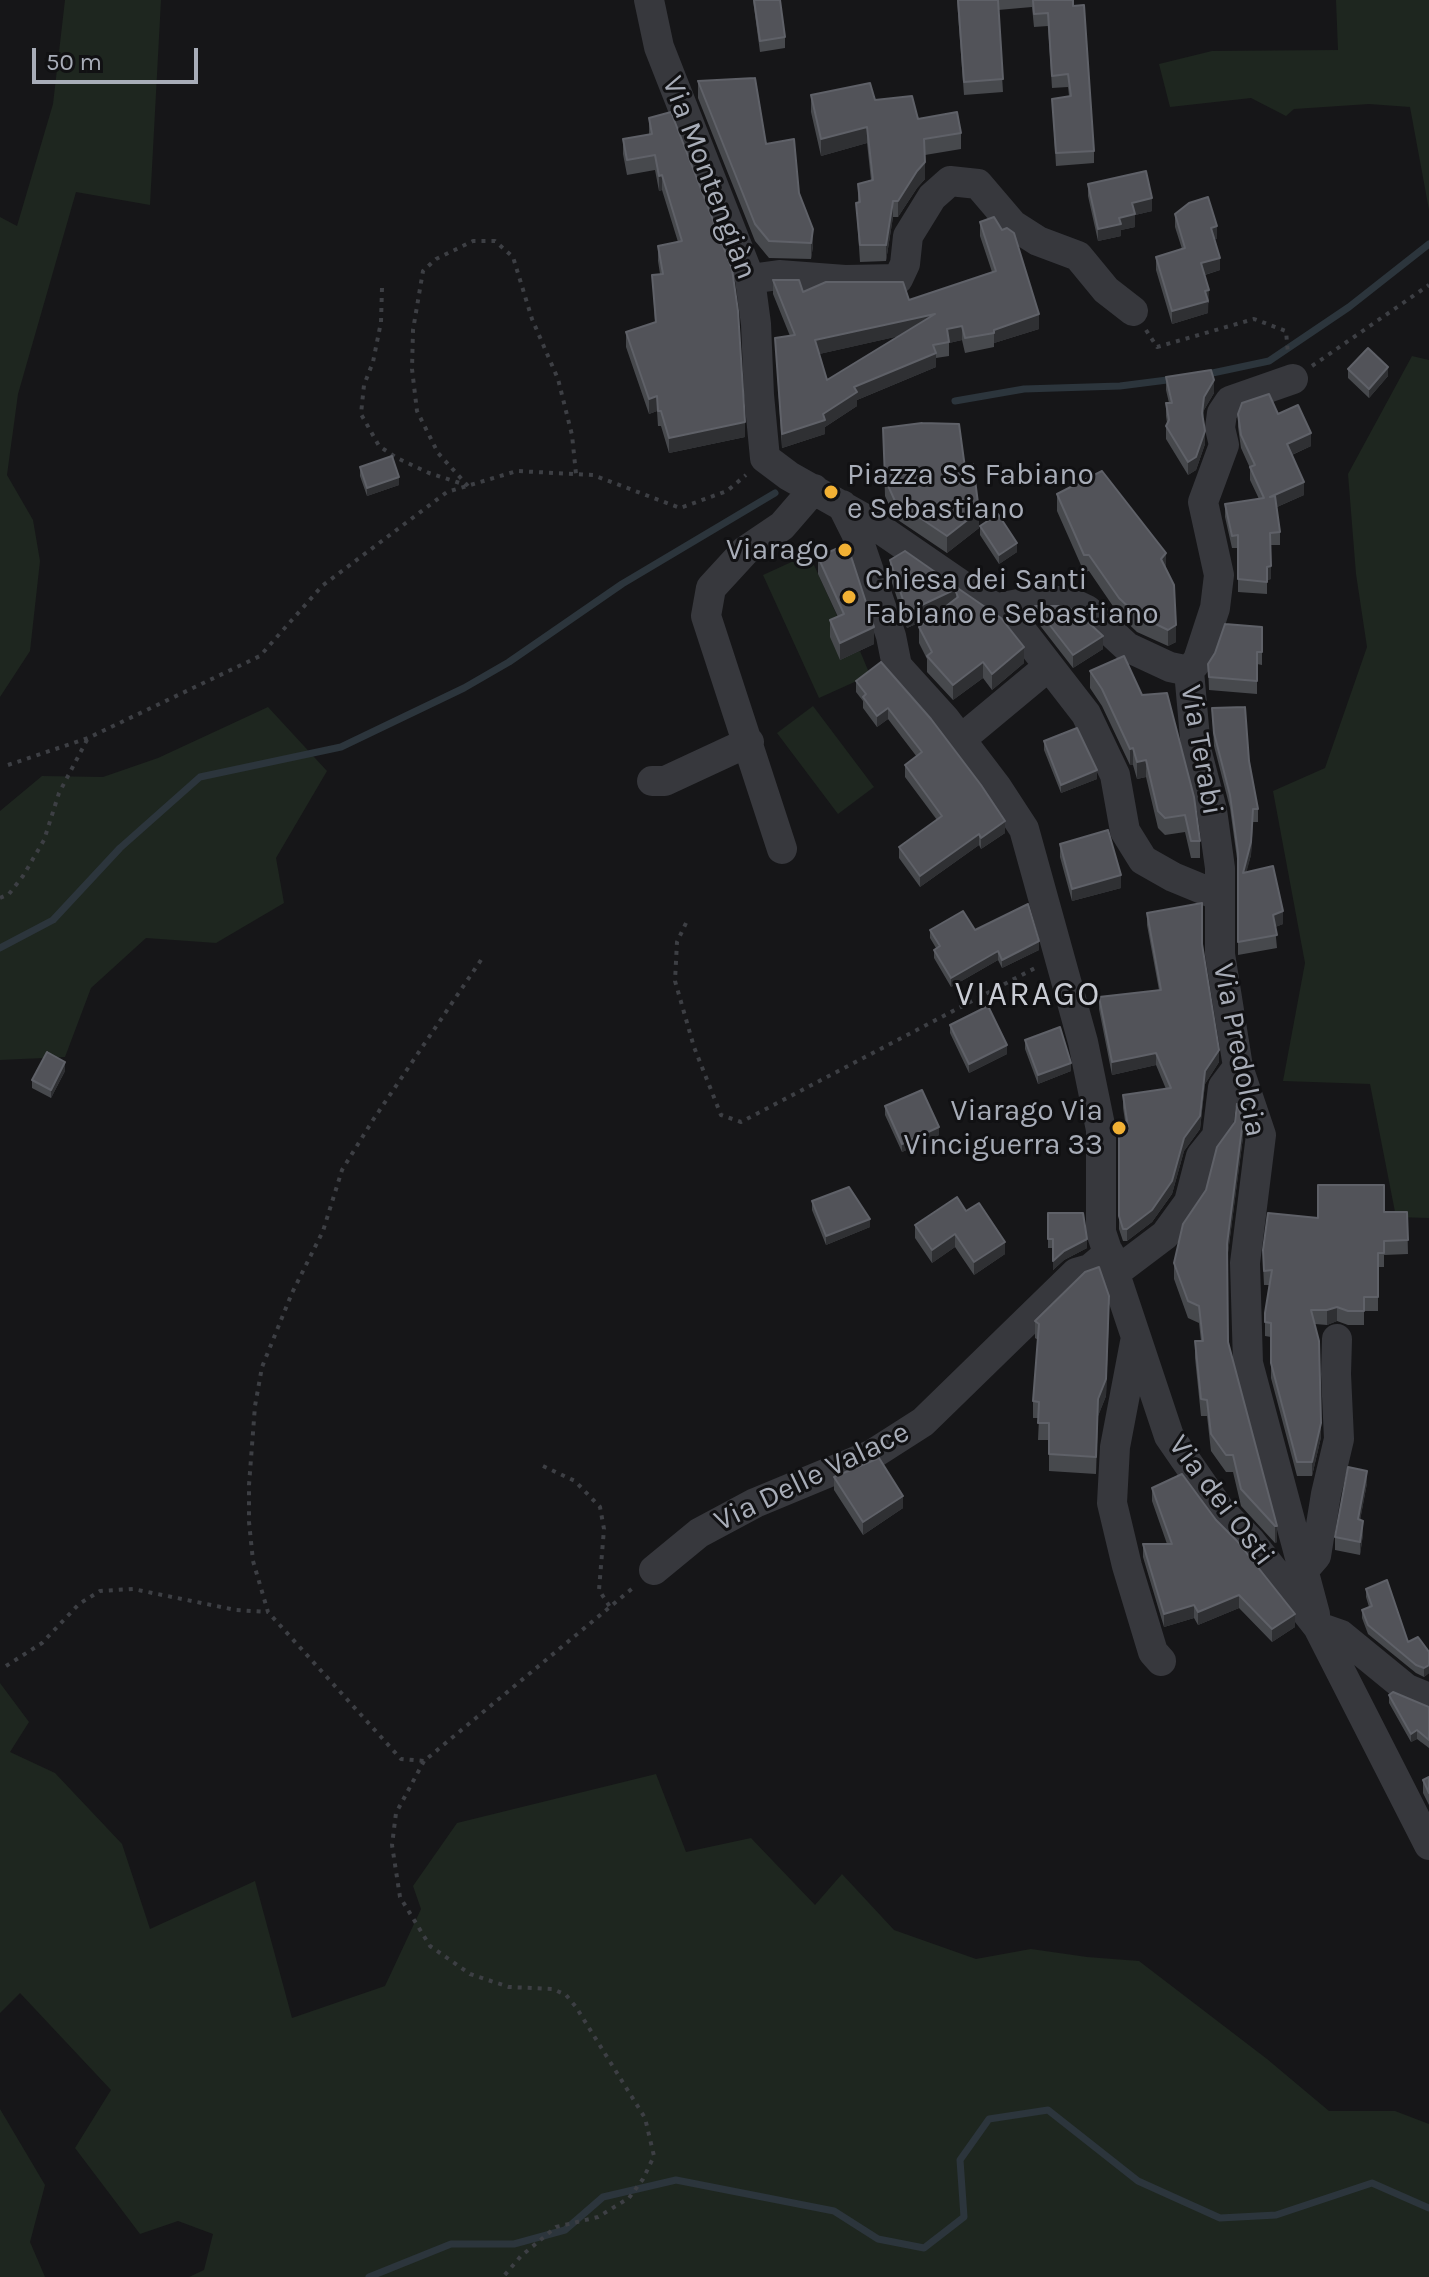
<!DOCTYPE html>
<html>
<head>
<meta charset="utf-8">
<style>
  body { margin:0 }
  #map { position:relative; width:1429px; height:2277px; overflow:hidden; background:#161618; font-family:Karla,sans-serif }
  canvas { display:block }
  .scale { position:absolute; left:32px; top:48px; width:166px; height:36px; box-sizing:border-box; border:4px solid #a8adb8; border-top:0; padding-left:10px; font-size:24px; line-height:28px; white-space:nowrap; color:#a8adb8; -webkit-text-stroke:6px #111113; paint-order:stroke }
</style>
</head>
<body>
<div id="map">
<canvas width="1429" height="2277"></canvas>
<div class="scale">50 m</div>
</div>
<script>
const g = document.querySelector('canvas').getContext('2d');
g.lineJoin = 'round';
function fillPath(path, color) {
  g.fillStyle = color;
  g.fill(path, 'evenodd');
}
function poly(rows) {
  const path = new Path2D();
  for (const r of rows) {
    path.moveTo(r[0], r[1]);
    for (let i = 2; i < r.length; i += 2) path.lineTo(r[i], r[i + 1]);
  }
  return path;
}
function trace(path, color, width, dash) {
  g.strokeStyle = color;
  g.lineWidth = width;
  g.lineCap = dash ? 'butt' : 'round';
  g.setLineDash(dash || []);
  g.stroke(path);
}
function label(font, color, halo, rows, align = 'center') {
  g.font = font + ' Karla,sans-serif';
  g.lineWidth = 6;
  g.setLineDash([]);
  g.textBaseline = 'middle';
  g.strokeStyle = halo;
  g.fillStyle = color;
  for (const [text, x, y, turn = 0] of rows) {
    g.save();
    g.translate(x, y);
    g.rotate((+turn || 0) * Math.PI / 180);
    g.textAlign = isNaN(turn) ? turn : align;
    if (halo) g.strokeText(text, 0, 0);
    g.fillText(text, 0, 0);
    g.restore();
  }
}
const green = poly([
  [65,0,161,0,150,205,76,192,18,394,7,475,33,520,40,561,30,651,0,697,0,217,17,226,53,104],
  [1336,0,1429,0,1429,210,1410,107,1369,104,1294,109,1286,116,1251,98,1170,107,1159,64,1212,51,1338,50],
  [1412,356,1429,360,1429,1218,1396,1217,1370,1084,1283,1081,1305,963,1273,791,1325,768,1367,647,1356,574,1348,474],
  [809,554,844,631,840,659,860,651,870,675,819,698,763,575],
  [813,706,874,787,838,814,777,733],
  [268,707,327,771,276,858,284,903,216,943,146,938,91,988,65,1057,0,1060,0,811,42,776,103,777,158,758],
  [0,1683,29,1722,10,1752,55,1773,122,1844,150,1929,255,1881,292,2018,385,1986,421,1909,413,1886,457,1823,656,1774,686,1852,751,1838,815,1905,842,1874,894,1930,976,1959,1031,1949,1087,1957,1139,1961,1267,2059,1329,2111,1395,2111,1429,2124,1429,2277,189,2277,204,2270,213,2234,178,2221,140,2234,75,2148,111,2090,20,1993,0,2013],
  [0,2109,45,2185,30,2242,45,2277,0,2277]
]);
const stream = poly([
  [1203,375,1269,361,1349,307,1429,244],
  [955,401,1024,389,1120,386,1175,379],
  [0,948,53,920,120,848,200,777,341,747,464,688,509,662,622,584,775,493],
  [369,2277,451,2244,514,2244,565,2230,603,2197,676,2180,834,2211,878,2239,924,2248,964,2217,960,2160,989,2119,1048,2110,1138,2181,1220,2218,1276,2215,1372,2183,1429,2208]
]);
const path = poly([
  [382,288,381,322,373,362,364,385,361,414,379,446,397,458,429,473,466,485],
  [1146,330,1157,347,1254,319,1286,331,1288,354],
  [1312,366,1429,285],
  [468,486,438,453,417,411,412,369,413,330,423,271,436,259,473,241,495,241,513,257,532,319,558,379,572,435,576,474],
  [8,765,88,738,260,656,322,586,447,492,517,471,593,475,680,508,727,491,746,475],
  [0,898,9,894,23,876,44,840,59,793,88,738],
  [686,923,677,942,675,981,694,1047,721,1115,741,1122,1037,967],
  [481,960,373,1120,342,1170,323,1231,292,1293,262,1367,255,1406,249,1485,249,1522,253,1561,268,1612,401,1759,424,1761,634,1587],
  [543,1466,575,1481,600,1507,604,1529,599,1590,610,1607],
  [6,1666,42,1643,79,1604,100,1591,133,1589,236,1610,268,1612],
  [424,1761,396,1813,392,1845,400,1897,430,1946,470,1974,509,1987,553,1989,566,1995,576,2007,645,2118,654,2156,643,2179,629,2198,598,2217,556,2227,521,2256,503,2277]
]);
const minor = poly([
  [649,0,659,47,750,279,756,324,759,395,765,458,789,476,867,520,1014,621,1086,714,1115,775,1125,831,1143,860,1173,877,1219,896],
  [750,279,779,275,845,280,898,279,905,264,908,236,932,197,950,181,978,184,1013,225,1038,241,1078,256,1106,290,1133,311],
  [842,505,856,533,891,636,897,666,945,719,996,786,1024,829,1083,1042,1101,1130,1101,1232,1169,1436,1220,1510,1251,1542,1318,1627,1429,1845],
  [998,608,1034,601,1068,601,1087,610,1127,647,1170,667,1189,671],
  [1189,671,1196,749,1212,810,1220,868,1220,954,1238,1067,1261,1135,1245,1263,1248,1363,1315,1614],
  [1189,671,1198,660,1215,608,1219,575,1203,502,1224,445,1220,428,1222,413,1230,401,1293,379],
  [960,740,1049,666],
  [652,781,665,781,749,742],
  [782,849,706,616,711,588,745,551,782,526,814,489],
  [1116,1272,1165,1235,1189,1202,1201,1156,1217,1136,1223,1087,1238,1067],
  [1135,1342,1115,1447,1112,1503,1127,1566,1153,1652,1161,1661],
  [654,1570,699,1533,755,1503,873,1454,923,1422,1076,1273,1090,1269,1109,1253],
  [1303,1571,1316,1556,1326,1494,1339,1439,1336,1374,1337,1339],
  [1318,1627,1341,1635,1407,1689,1429,1698]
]);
const wall = poly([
  [753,0,780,0,785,37,785,48,760,52],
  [957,0,1073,0,1094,151,1094,163,1056,166,1052,99,1069,96,1068,87,1052,88,1048,26,1034,27,1032,7,998,10,1003,92,964,95],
  [698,81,766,144,799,193,813,246,811,259,769,258,755,241,698,98],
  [811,95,875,100,918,119,961,133,961,149,925,155,925,179,917,188,898,217,893,217,886,261,860,262,856,203,858,202,858,184,871,180,867,143,821,156,811,112],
  [649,118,745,437,669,453,661,426,658,426,657,411,649,414,626,347,626,332,655,322,652,275,660,274,658,261,658,246,678,242,662,190,659,191,655,170,627,175,623,154,623,139,649,135],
  [1088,184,1152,211,1135,215,1135,227,1121,230,1121,236,1098,241,1088,196],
  [1175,214,1217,239,1215,239,1220,270,1205,275,1209,303,1208,303,1208,313,1172,324,1156,270,1156,257,1182,249,1175,227],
  [980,222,1039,329,994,343,994,347,965,353,962,340,949,343,949,356,936,358,936,367,857,400,857,406,825,427,825,434,782,448,775,338,790,336,773,294,773,280,803,292,909,300,992,272,980,236],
  [899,336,827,380,819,354],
  [1348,369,1388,376,1369,398,1348,378],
  [1166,377,1214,393,1204,410,1203,419,1205,444,1196,470,1188,475,1166,439,1166,426,1167,423,1166,416,1166,403,1169,403,1166,390],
  [1238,414,1278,414,1311,446,1292,455,1304,495,1277,507,1280,532,1280,545,1270,545,1271,579,1267,580,1267,594,1238,592,1238,548,1232,548,1225,517,1225,504,1259,499,1250,480,1250,468,1241,448,1238,427],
  [883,428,965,468,979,528,947,553,895,518,885,496],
  [360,467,399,485,367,496,360,476],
  [1057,494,1166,569,1176,642,1168,646,1137,632,1119,615,1089,571,1084,572,1057,511],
  [980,526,1017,552,999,564,980,535],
  [818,557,874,644,840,660,830,637,830,620,838,617,818,574],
  [890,560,958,590,1024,663,992,690,983,678,953,700,927,672,927,659,919,643,919,627,932,617,907,628,890,577],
  [1035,606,1103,649,1073,668,1035,619],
  [1262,627,1262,665,1257,664,1257,694,1209,690,1208,664],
  [1124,656,1200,841,1200,858,1191,858,1185,832,1165,835,1158,828,1146,777,1137,779,1133,765,1130,765,1102,706,1090,688,1090,671],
  [881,662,1005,833,981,849,979,845,920,887,899,858,899,847,937,820,905,777,905,765,917,757,888,719,877,727,863,708,863,701,856,692,856,681],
  [1212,708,1249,761,1258,809,1258,822,1253,822,1251,855,1246,872,1283,924,1275,927,1277,948,1238,955,1238,866,1230,808,1214,746],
  [1044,741,1097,779,1061,793,1044,750],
  [1060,844,1121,888,1072,901,1060,857],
  [1147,913,1202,944,1219,1062,1205,1084,1200,1129,1184,1151,1172,1194,1152,1222,1127,1241,1123,1241,1119,1229,1119,1216,1126,1127,1123,1108,1123,1095,1166,1089,1156,1065,1112,1075,1099,1009,1099,997,1159,990,1147,925],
  [930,930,975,930,1039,950,1002,968,998,960,951,987,934,958,934,950,936,948,930,938],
  [950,1025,1007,1054,969,1073,950,1033],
  [1025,1040,1071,1071,1038,1084,1025,1049],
  [65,1071,51,1098,32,1088,32,1080],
  [885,1106,939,1135,902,1152,885,1115],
  [1243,1137,1227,1260,1228,1342,1277,1526,1277,1542,1275,1543,1241,1506,1233,1472,1226,1472,1211,1451,1207,1416,1201,1416,1195,1358,1195,1341,1201,1341,1199,1323,1188,1318,1174,1279,1174,1263],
  [812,1201,870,1227,826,1245,812,1210],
  [966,1211,1005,1254,974,1275,955,1247,932,1263,915,1238,915,1225],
  [1384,1212,1407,1212,1408,1254,1384,1255,1384,1267,1378,1267,1378,1311,1364,1311,1364,1325,1348,1325,1337,1321,1327,1325,1315,1324,1321,1437,1312,1476,1297,1476,1271,1378,1271,1337,1265,1336,1265,1313,1269,1285,1264,1285,1263,1264,1318,1218],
  [1048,1213,1087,1248,1064,1260,1053,1270,1053,1248,1048,1248],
  [1109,1312,1106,1396,1098,1416,1096,1474,1049,1471,1049,1440,1038,1440,1039,1418,1033,1418,1033,1401,1038,1340,1035,1338,1035,1321],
  [834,1477,903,1508,863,1535,834,1490],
  [1367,1483,1360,1520,1363,1534,1360,1555,1335,1550,1335,1537],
  [1152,1488,1295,1627,1272,1642,1239,1608,1198,1625,1194,1618,1164,1627,1143,1557,1143,1544,1167,1544,1152,1501],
  [1366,1589,1408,1642,1429,1652,1429,1673,1424,1677,1416,1673,1368,1634,1362,1618,1362,1610,1369,1607,1366,1597],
  [1389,1695,1429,1707,1429,1748,1417,1739,1411,1742,1389,1703],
  [1429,1777,1429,1805,1423,1793,1423,1780]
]);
const shadedWall = poly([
  [867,127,867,143,821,156,821,139],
  [925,162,925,179,917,188,898,217,898,201,917,171],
  [662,175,662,190,659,191,659,176],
  [1152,198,1152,211,1135,215,1135,227,1121,230,1121,236,1098,241,1098,229,1119,218,1132,203],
  [893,201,893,217,886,261,886,245],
  [1217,226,1217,239,1211,240,1211,228],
  [813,229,813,246,811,259,811,243],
  [1220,258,1220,270,1201,276,1201,263],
  [1209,290,1208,313,1172,324,1172,311,1205,291],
  [935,314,935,328,815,355,815,340],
  [1039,314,1039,329,994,343,994,330],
  [962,326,962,340,949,343,947,329],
  [936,353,936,367,857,400,857,406,825,427,825,434,782,448,782,434,823,414,854,387],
  [1388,367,1388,376,1369,398,1369,389],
  [1214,380,1214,393,1204,410,1202,426,1204,397],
  [657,396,657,411,649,414,649,399],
  [745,422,745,437,669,453,669,438],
  [1205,431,1205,444,1196,470,1188,475,1188,462],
  [1311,433,1311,446,1287,457,1287,444],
  [399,477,399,485,367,496,367,488],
  [1304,482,1304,495,1270,510,1270,497],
  [979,511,979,528,947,553,947,536],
  [1017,543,1017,552,999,564,999,555],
  [1166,553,1166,570,1161,559],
  [1271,566,1271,579,1267,580,1267,567],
  [958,588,958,605,958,597,956,592,956,606,907,628,907,612],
  [1176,625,1176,642,1168,646,1168,630],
  [874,627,874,644,840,660,840,643],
  [1103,636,1103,649,1073,668,1073,655],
  [1024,647,1024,663,992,690,992,674],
  [983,662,983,678,953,700,953,685],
  [888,708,888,719,877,727,877,716],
  [1133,748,1133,765,1130,765,1130,749],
  [1146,760,1146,777,1137,779,1137,762],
  [1097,770,1097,779,1061,793,1061,785],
  [1253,809,1251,855,1243,886,1243,873],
  [1005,821,1005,833,981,849,981,838],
  [979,834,979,845,920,887,920,876],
  [1121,875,1121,888,1072,901,1072,889],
  [1283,911,1283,924,1273,928,1273,915],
  [1039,941,1039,950,1002,968,1002,960],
  [998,951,998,960,951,987,951,978],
  [1007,1045,1007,1054,969,1073,969,1064],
  [1219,1050,1219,1062,1205,1084,1200,1129,1184,1151,1172,1194,1152,1222,1127,1241,1127,1229,1205,1071],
  [1156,1053,1156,1065,1112,1075,1112,1062],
  [65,1062,65,1071,51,1098,51,1090],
  [1071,1063,1071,1071,1038,1084,1038,1075],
  [1243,1120,1243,1137,1227,1261,1227,1244],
  [939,1127,939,1135,902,1152,902,1144],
  [870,1219,870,1227,826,1245,826,1236],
  [955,1234,955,1247,932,1263,932,1250],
  [1087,1239,1087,1248,1064,1260,1053,1270,1053,1261,1064,1251],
  [1005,1242,1005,1254,974,1275,974,1262],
  [1337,1307,1337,1321,1327,1325,1327,1310],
  [1109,1312,1106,1396,1098,1416,1096,1474,1098,1399],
  [1321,1423,1321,1437,1312,1476,1312,1462],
  [1367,1471,1367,1483,1358,1532,1358,1519],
  [903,1496,903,1508,863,1535,863,1522],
  [1363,1521,1363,1534,1360,1555,1360,1542],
  [1275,1526,1277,1526,1277,1542,1275,1543],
  [1239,1595,1239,1608,1198,1625,1198,1612],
  [1194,1605,1194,1618,1164,1627,1164,1614],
  [1295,1614,1295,1627,1272,1642,1272,1629],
  [1429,1665,1429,1673,1424,1677,1424,1668],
  [1417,1730,1417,1739,1411,1742,1411,1734]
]);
const building = poly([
  [754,0,780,0,785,37,760,41,754,0],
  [958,0,998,0,1003,79,964,82,958,0],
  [1033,0,1073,0,1073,6,1084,5,1094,151,1056,153,1052,99,1071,96,1068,74,1052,76,1048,13,1034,14,1033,0],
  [755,78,766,144,794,139,799,193,813,229,811,243,769,241,755,224,698,81,755,78],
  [870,83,875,100,912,96,918,119,957,112,961,133,924,139,925,162,917,171,898,201,893,201,886,245,860,245,856,203,860,202,858,184,873,180,867,127,821,139,811,95,870,83],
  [671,112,732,269,738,311,745,422,669,438,661,411,658,411,657,396,649,399,626,332,656,322,652,275,663,274,658,246,682,241,662,175,659,176,655,155,627,160,623,139,652,134,649,118,671,112],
  [1146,171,1152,198,1132,203,1135,214,1119,218,1121,224,1098,229,1088,184,1146,171],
  [1208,197,1217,226,1211,228,1220,258,1201,263,1209,290,1205,291,1208,301,1172,311,1156,257,1185,248,1175,214,1189,203,1208,197],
  [994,217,1002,230,1007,228,1014,233,1039,314,994,330,994,333,965,338,962,326,947,329,949,342,933,345,936,353,854,387,857,392,823,414,825,420,782,434,775,338,795,335,773,280,799,280,803,292,826,282,903,282,909,300,996,271,980,222,994,217],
  [935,314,827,380,815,340,935,314],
  [1368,348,1388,367,1369,389,1348,369,1368,348],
  [1211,370,1214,380,1204,397,1202,413,1205,431,1196,457,1188,462,1166,426,1169,420,1166,403,1172,403,1166,377,1211,370],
  [1269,394,1278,414,1298,405,1311,433,1287,444,1304,482,1270,497,1275,496,1280,532,1270,533,1271,566,1267,567,1267,582,1238,579,1238,535,1232,536,1225,504,1264,498,1250,467,1255,465,1241,435,1238,414,1242,403,1269,394],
  [922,423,959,424,965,468,973,464,979,511,947,536,895,501,885,479,883,428,922,423],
  [392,456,399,477,367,488,360,467,392,456],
  [1102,471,1166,553,1161,559,1174,585,1176,625,1168,630,1137,615,1119,598,1089,555,1084,555,1057,494,1102,471],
  [998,514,1017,543,999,555,980,526,998,514],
  [847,544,874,627,840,643,830,620,844,614,818,557,847,544],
  [905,551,958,588,907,612,890,560,905,551],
  [959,589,1001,618,1024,647,992,674,983,662,953,685,927,656,932,652,919,627,958,597,956,592,959,589],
  [1035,606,1064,606,1077,612,1103,636,1073,655,1035,606],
  [1225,624,1262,627,1262,652,1257,652,1257,681,1209,677,1208,664,1215,653,1225,624],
  [1124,656,1142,695,1167,693,1194,797,1200,841,1191,841,1185,815,1165,818,1158,811,1146,760,1137,762,1133,748,1130,749,1102,689,1090,671,1124,656],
  [881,662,931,719,981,785,1005,821,981,838,979,834,920,876,899,847,942,816,905,765,922,752,888,708,877,716,863,697,866,694,856,681,881,662],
  [1245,707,1249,761,1258,809,1253,809,1251,842,1243,873,1273,866,1283,911,1273,915,1277,935,1238,942,1238,853,1230,795,1214,733,1212,708,1245,707],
  [1077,728,1097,770,1061,785,1044,741,1077,728],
  [1108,830,1121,875,1072,889,1060,844,1108,830],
  [1202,903,1202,944,1219,1050,1205,1071,1200,1116,1184,1138,1172,1181,1152,1210,1127,1229,1123,1229,1119,1216,1119,1128,1128,1127,1123,1095,1171,1088,1156,1053,1112,1062,1099,997,1161,990,1147,913,1202,903],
  [1028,904,1039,941,1002,960,998,951,951,978,934,950,940,946,930,930,963,911,975,930,1028,904],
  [988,1006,1007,1045,969,1064,950,1025,988,1006],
  [1060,1027,1071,1063,1038,1075,1025,1040,1060,1027],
  [47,1052,65,1062,51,1090,32,1080,47,1052],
  [922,1090,939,1127,902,1144,885,1106,922,1090],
  [1237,1104,1243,1120,1227,1244,1228,1342,1277,1526,1275,1526,1241,1489,1233,1455,1226,1455,1211,1434,1207,1400,1201,1399,1195,1341,1203,1341,1199,1306,1188,1301,1174,1263,1183,1224,1206,1190,1217,1147,1235,1122,1237,1104],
  [1318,1185,1384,1185,1384,1212,1407,1212,1408,1240,1384,1241,1384,1253,1378,1253,1378,1297,1364,1297,1364,1311,1348,1311,1337,1307,1327,1310,1311,1310,1319,1341,1321,1423,1312,1462,1297,1462,1271,1363,1271,1323,1265,1322,1265,1313,1272,1270,1264,1271,1263,1250,1268,1213,1318,1218,1318,1185],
  [849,1187,870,1219,826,1236,812,1201,849,1187],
  [957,1197,966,1211,979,1203,1005,1242,974,1262,955,1234,932,1250,915,1225,957,1197],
  [1048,1213,1083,1213,1087,1239,1064,1251,1053,1261,1053,1239,1048,1239,1048,1213],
  [1099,1267,1109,1296,1106,1379,1098,1399,1096,1457,1049,1454,1049,1423,1038,1423,1039,1402,1033,1401,1039,1324,1035,1321,1085,1272,1099,1267],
  [879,1458,903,1496,863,1522,834,1477,879,1458],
  [1348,1467,1367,1471,1358,1519,1363,1521,1360,1542,1335,1537,1348,1467],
  [1182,1474,1216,1520,1237,1541,1295,1614,1272,1629,1239,1595,1198,1612,1194,1605,1164,1614,1143,1544,1172,1544,1152,1488,1182,1474],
  [1387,1580,1408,1642,1418,1637,1429,1652,1429,1665,1424,1668,1416,1665,1368,1625,1362,1610,1372,1606,1366,1589,1387,1580],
  [1393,1692,1429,1707,1429,1740,1417,1730,1411,1734,1389,1695,1393,1692],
  [1429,1777,1429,1793,1423,1780,1429,1777]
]);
const markers = [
  [831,492,8,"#f2b134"],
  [845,550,8,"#f2b134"],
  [849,597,8,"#f2b134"],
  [1119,1128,8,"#f2b134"]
];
const streetNames = [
  ["Via Montengiàn",709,178,69],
  ["Via Terabi",1201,750,80],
  ["Via Predolcia",1239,1050,79],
  ["Via Delle Valace",812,1477,-26],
  ["Via dei Osti",1221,1501,53]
];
const poiNames = [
  ["Piazza SS Fabiano",847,475],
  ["e Sebastiano",847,509],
  ["Viarago",829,550,"right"],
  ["Chiesa dei Santi",865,580],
  ["Fabiano e Sebastiano",865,614],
  ["Viarago Via",1103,1111,"right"],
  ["Vinciguerra 33",1103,1145,"right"]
];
const quarterNames = [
  ["VIARAGO",1028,995]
];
fillPath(green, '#1e261f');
trace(stream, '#2c353c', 7);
trace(path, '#3d3f44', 4, [4, 6]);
trace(minor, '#37383d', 30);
fillPath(wall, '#47494d');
fillPath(shadedWall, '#2f3033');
fillPath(building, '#525359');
trace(building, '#5f6168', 2);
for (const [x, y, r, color] of markers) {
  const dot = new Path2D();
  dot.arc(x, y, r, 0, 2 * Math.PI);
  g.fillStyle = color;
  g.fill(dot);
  trace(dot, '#111113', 3);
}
label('30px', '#a8adb8', '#111113', streetNames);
label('30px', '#a8adb8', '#111113', poiNames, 'left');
g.letterSpacing = '2px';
label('34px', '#c9ccd4', '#111113', quarterNames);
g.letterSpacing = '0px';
</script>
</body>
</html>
